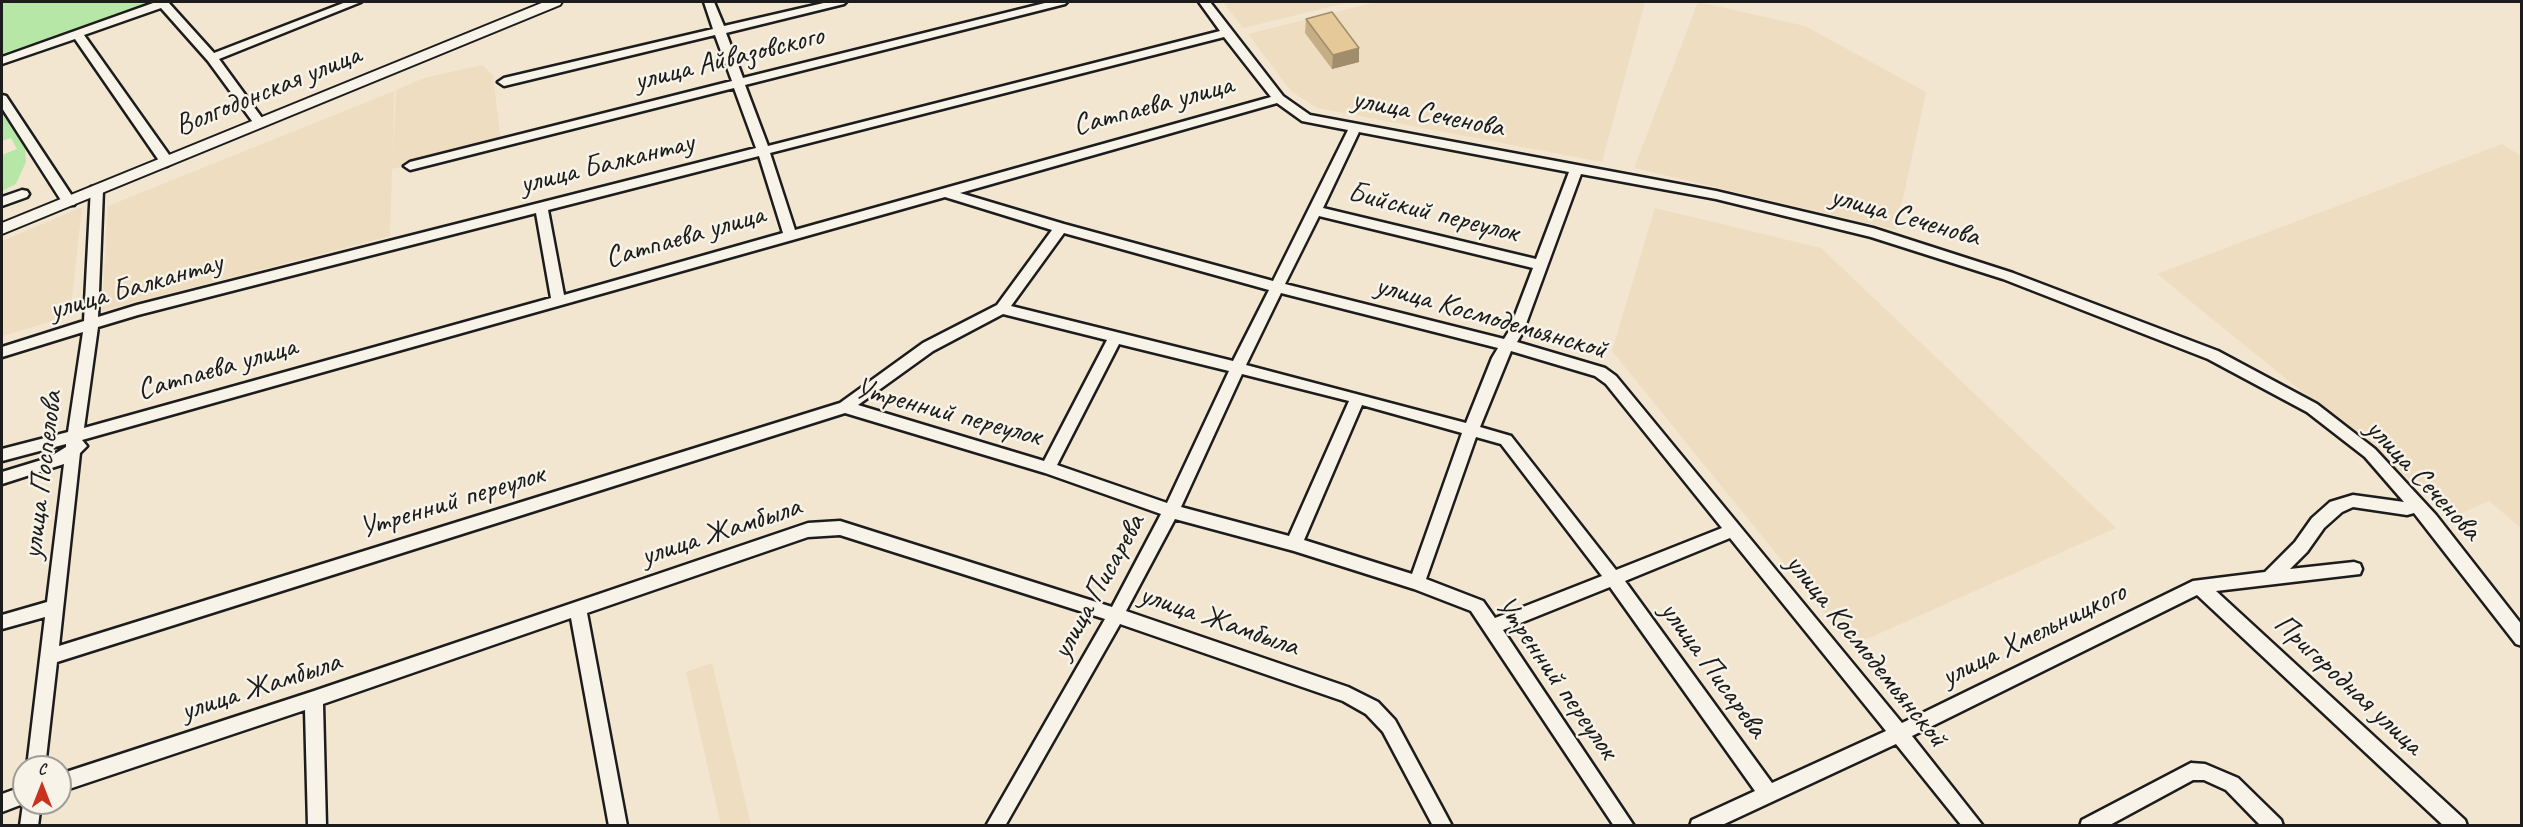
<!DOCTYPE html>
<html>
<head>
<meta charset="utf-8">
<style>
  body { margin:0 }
  #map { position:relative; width:2523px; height:827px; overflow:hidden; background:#f2e6d0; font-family:Caveat,sans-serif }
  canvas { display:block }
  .frame { position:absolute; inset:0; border:3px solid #1c1c1c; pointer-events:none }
  .north { position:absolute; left:12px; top:755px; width:60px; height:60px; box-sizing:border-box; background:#f7f3e8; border:2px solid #9f9d96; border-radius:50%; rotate:0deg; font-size:16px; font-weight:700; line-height:24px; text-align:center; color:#1c1c1c }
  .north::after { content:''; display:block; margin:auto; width:21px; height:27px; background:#c8321e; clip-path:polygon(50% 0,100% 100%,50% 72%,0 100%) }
</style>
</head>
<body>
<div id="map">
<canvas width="2523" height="827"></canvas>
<div class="frame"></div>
<div class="north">С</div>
</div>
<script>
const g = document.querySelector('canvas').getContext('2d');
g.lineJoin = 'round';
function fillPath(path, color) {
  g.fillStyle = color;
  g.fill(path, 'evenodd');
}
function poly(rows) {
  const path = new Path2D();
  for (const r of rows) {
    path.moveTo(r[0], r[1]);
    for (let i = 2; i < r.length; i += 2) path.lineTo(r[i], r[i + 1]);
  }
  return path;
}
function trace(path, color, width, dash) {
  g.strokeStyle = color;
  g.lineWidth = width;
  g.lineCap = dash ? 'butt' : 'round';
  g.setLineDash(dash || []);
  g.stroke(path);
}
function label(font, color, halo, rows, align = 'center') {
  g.font = font + ' Caveat,sans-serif';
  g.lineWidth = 5;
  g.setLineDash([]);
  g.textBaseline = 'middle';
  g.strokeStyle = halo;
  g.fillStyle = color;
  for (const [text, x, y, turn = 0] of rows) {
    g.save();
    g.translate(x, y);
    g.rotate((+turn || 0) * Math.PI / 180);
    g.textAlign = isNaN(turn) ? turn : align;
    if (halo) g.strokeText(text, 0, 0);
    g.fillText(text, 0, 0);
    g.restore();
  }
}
const built = poly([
  [1223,2,1350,2,1243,28],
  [1376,2,1645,2,1602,162,1317,108,1291,91,1248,34],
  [1698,2,1805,26,1926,92,1896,230,1634,168],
  [482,65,493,75,501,142,392,169,390,236,102,311,108,206,394,91,393,164,396,90,424,78],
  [2502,144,2521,156,2521,528,2489,501,2455,516,2157,274],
  [82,207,70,316,2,336,2,241],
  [1655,208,1821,248,2116,528,1851,646,1612,351],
  [712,663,751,825,721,825,686,672]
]);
const green = poly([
  [2,2,169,2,158,3,2,59],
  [2,109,25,146,26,162,16,184,2,191,2,155,17,149,11,138,2,141]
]);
const minor = poly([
  [156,2,168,2,214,53,346,2,361,2,219,59,265,122,259,126,255,125,208,61,161,8,84,35,172,159,173,162,167,166,162,165,75,39,2,64,2,57,156,2],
  [704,2,714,2,724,26,828,2,846,2,844,4,726,33,743,78,1049,2,1067,2,1065,4,745,85,768,146,1220,31,1199,2,1210,2,1283,96,1310,115,1716,191,1873,228,2013,273,2218,351,2317,404,2375,449,2436,515,2522,625,2522,646,2516,644,2414,513,2407,515,2353,507,2342,512,2324,528,2307,552,2290,569,2354,562,2360,564,2362,569,2360,574,2216,591,2465,820,2467,826,2444,826,2197,595,1912,736,1983,826,1962,826,1896,744,1720,826,1690,826,1692,820,1755,791,1610,587,1503,630,1634,826,1614,826,1471,611,1414,589,1294,551,1175,519,1126,611,1348,687,1378,702,1395,720,1452,826,1433,826,1383,732,1366,714,1343,701,1120,624,1005,826,986,826,1105,619,840,535,808,537,587,613,627,826,609,826,571,618,323,704,326,826,308,826,305,710,60,792,60,774,314,691,808,523,840,521,1112,607,1161,514,1045,473,845,413,57,662,45,767,27,767,45,617,2,629,2,615,47,602,64,464,2,484,2,472,48,458,66,447,66,444,2,461,2,449,68,432,83,332,2,357,2,347,84,321,91,187,101,187,103,190,98,317,137,305,756,148,734,88,410,170,404,166,410,162,732,81,715,35,504,86,498,82,504,78,713,29,704,2],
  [1224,37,1271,97,795,230,770,153,1224,37],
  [1277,103,1302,121,1348,130,1273,281,1064,224,960,193,1277,103],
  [1359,132,1569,172,1536,259,1323,208,1359,132],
  [759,156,783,233,564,295,548,210,759,156],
  [1581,174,1716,199,1871,237,2003,279,2208,359,2307,412,2365,457,2404,502,2353,495,2330,502,2312,518,2295,542,2265,572,2193,581,1902,723,1616,376,1605,368,1517,342,1523,332,1581,174],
  [945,197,1052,230,997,305,923,343,840,403,59,646,80,453,87,446,82,440,945,197],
  [536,213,551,298,84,428,98,327,138,315,536,213],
  [1319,216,1533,268,1509,331,1504,339,1285,284,1319,216],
  [1064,233,1269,290,1233,361,1011,306,1064,233],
  [1281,293,1498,348,1492,358,1466,423,1246,365,1281,293],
  [1003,314,1107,340,1044,461,858,405,933,351,1003,314],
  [1119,344,1229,371,1167,503,1057,465,1119,344],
  [1511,351,1595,376,1606,384,1722,528,1616,570,1511,436,1480,427,1511,351],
  [1242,374,1349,401,1289,536,1181,507,1242,374],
  [1362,405,1462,433,1412,574,1304,540,1362,405],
  [1476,437,1501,444,1602,576,1495,618,1483,601,1426,579,1476,437],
  [1730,538,1886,731,1772,783,1625,581,1730,538],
  [2,95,6,96,74,199,76,202,74,205,64,205,2,108,2,95],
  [22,190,27,191,29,194,27,197,2,206,2,197,22,190],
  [2191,763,2205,764,2238,778,2281,820,2283,826,2261,826,2226,790,2204,780,2193,780,2108,826,2080,826,2082,820,2191,763],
  [24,786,24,803,41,803,38,826,20,826,23,804,2,812,2,794,24,786]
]);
const major = poly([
  [544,2,562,2,560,5,2,234,2,223,544,2]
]);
const wall = poly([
  [1306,19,1359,62,1332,69,1305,33]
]);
const shadedWall = poly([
  [1359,48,1359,62,1332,69,1333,55]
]);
const building = poly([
  [1332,12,1359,48,1333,55,1306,19,1332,12]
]);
const streetNames = [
  ["улица Айвазовского",729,59,-14],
  ["Волгодонская улица",268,91,-22],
  ["Сатпаева улица",1153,106,-15],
  ["улица Сеченова",1428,114,11],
  ["улица Балкантау",607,164,-14],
  ["Бийский переулок",1433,213,14],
  ["улица Сеченова",1905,217,16],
  ["Сатпаева улица",685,237,-16],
  ["улица Балкантау",136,287,-16],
  ["улица Космодемьянской",1491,318,16],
  ["Сатпаева улица",217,369,-16],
  ["Утренний переулок",948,413,15],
  ["улица Поспелова",43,475,-83],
  ["улица Сеченова",2423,480,47],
  ["Утренний переулок",452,502,-17],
  ["улица Жамбыла",721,532,-18],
  ["улица Писарева",1099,587,-61],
  ["улица Жамбыла",1219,621,19],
  ["улица Хмельницкого",2034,635,-26],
  ["улица Космодемьянской",1866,651,51],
  ["улица Писарева",1713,670,54],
  ["Утренний переулок",1556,678,55],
  ["Пригородная улица",2348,685,43],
  ["улица Жамбыла",261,687,-18]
];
fillPath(built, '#eeddc0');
fillPath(green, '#b7e7a6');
trace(minor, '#1c1c1c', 5);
trace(major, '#1c1c1c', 4);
fillPath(minor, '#f7f3e8');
fillPath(major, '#f7f3e8');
fillPath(wall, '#c5ad84');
fillPath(shadedWall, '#a08d6b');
fillPath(building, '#e5c999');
trace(building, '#a08d6b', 1.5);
label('30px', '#1c1c1c', '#f7f3e8', streetNames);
</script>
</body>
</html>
